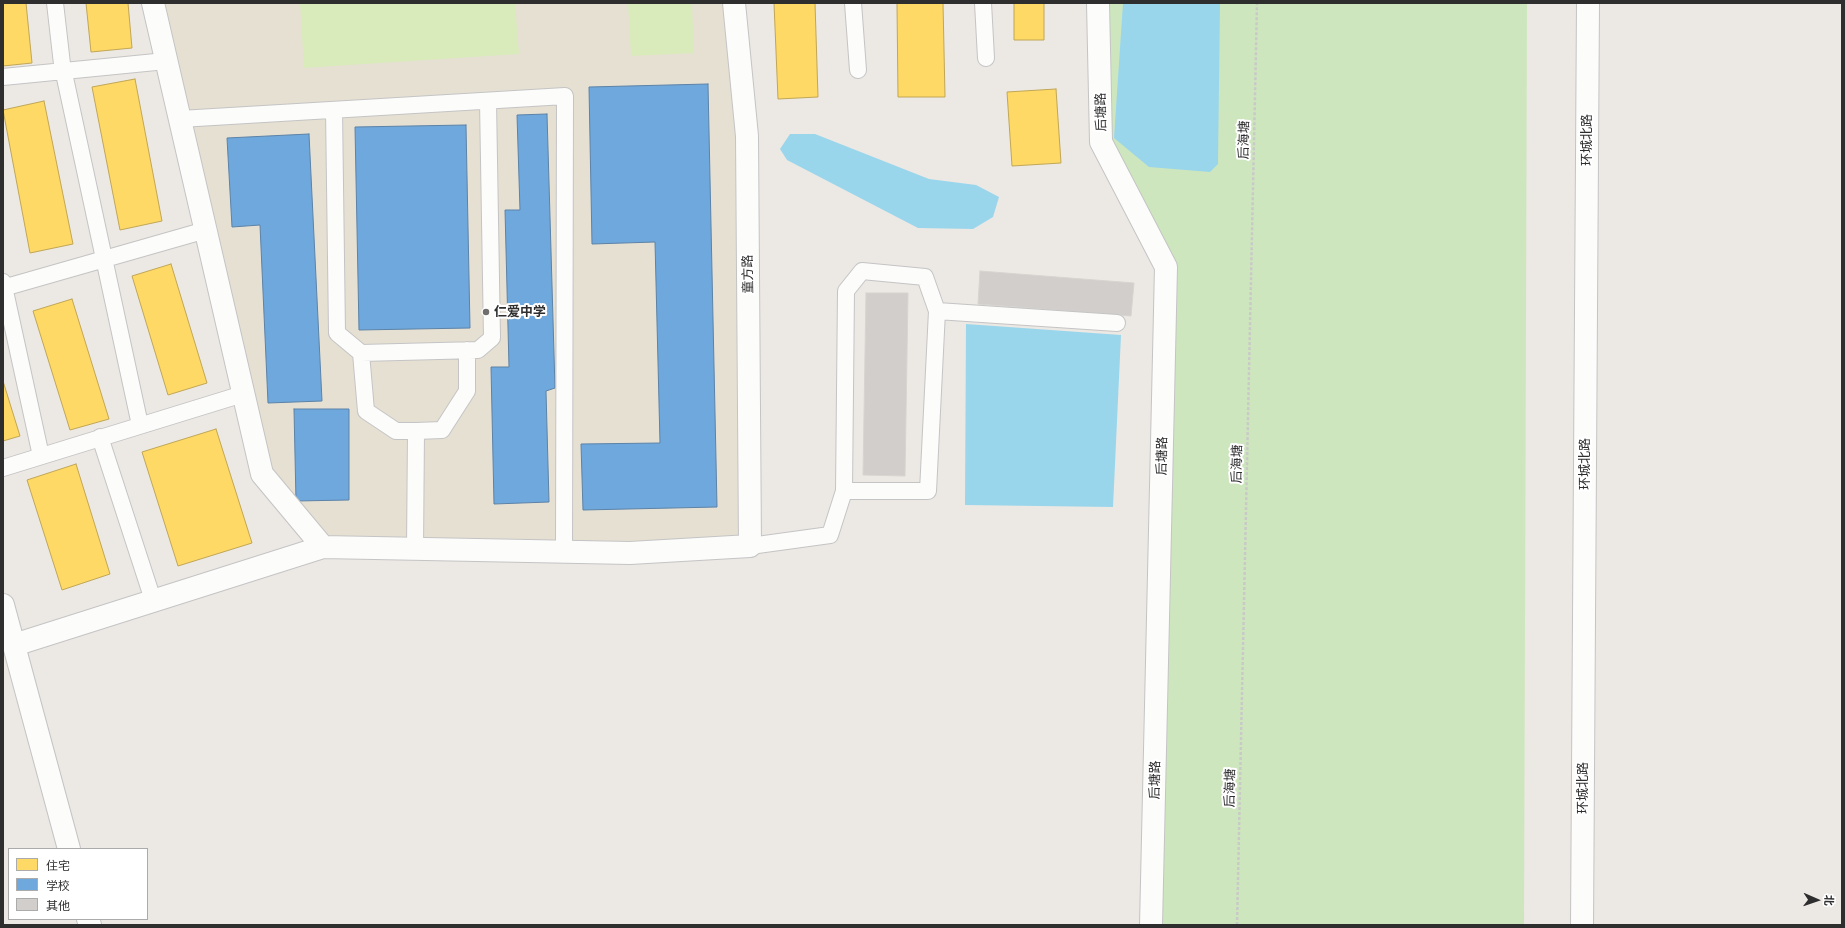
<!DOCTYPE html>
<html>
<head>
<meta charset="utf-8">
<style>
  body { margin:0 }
  #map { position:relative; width:1845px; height:928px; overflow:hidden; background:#ece8e4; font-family:"Asap Condensed","Noto Sans SC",sans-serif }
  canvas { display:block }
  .frame { position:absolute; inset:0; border:4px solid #2e2e2e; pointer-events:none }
  .legend { position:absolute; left:8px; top:848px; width:140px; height:72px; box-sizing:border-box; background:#fff; border:1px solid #ababab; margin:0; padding:5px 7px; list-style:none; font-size:12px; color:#2e2e2e }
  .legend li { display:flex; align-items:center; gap:8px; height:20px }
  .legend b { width:20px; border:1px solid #ababab }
  .north { position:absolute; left:1797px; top:880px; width:40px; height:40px; -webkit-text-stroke:3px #fff; paint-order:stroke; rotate:92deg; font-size:11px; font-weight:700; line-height:16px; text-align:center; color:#2e2e2e }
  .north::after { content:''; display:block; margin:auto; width:14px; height:18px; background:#2e2e2e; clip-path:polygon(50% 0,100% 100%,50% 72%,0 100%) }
</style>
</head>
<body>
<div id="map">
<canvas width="1845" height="928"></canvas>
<div class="frame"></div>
<ul class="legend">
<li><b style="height:11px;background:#ffd966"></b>住宅</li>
<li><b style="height:11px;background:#6fa8dc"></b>学校</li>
<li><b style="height:11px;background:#d1cecb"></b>其他</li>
</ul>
<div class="north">北</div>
</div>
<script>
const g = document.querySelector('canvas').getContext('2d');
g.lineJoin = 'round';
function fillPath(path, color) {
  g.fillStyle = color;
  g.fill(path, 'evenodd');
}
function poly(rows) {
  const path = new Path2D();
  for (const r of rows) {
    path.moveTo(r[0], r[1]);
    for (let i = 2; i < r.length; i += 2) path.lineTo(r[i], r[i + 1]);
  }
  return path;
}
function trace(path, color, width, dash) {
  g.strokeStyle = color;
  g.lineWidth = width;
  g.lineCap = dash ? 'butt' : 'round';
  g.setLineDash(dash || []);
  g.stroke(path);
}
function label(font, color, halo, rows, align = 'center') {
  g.font = font + ' "Asap Condensed","Noto Sans SC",sans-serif';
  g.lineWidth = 4;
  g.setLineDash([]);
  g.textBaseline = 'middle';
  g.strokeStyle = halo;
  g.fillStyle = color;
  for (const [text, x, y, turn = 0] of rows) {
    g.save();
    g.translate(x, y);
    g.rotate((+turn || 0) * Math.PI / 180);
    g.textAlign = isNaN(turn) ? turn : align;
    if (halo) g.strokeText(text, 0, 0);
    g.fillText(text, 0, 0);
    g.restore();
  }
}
const education = poly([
  [153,3,734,3,750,546,323,547,262,474]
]);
const green = poly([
  [1098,3,1527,3,1524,925,1149,925,1166,267,1101,142]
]);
const pitch = poly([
  [300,3,515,3,519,54,304,68],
  [628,3,692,3,694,53,631,56]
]);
const water = poly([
  [1123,3,1220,3,1218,164,1210,172,1149,167,1114,138],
  [790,134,815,134,929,179,976,185,999,197,993,217,973,229,918,228,787,160,780,149],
  [966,324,1121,335,1113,507,965,505]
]);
const homes = poly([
  [3,3,26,3,32,63,3,66,3,3],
  [86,3,128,3,132,48,91,52,86,3],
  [774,3,815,3,818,97,778,99,774,3],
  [897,3,943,3,945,97,898,97,897,3],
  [1014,3,1044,3,1044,40,1014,40,1014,3],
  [135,79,162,221,120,230,92,87,135,79],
  [1056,89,1061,163,1012,166,1007,92,1056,89],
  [44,101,73,244,30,253,3,110,44,101],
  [171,264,207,383,168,395,132,276,171,264],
  [72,299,109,419,70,430,33,311,72,299],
  [3,381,20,436,3,441,3,381],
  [216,429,252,543,178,566,142,452,216,429],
  [76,464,110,574,62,590,27,480,76,464]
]);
const schools = poly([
  [708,84,717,507,583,510,581,444,660,443,655,242,592,244,589,87,708,84],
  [547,114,555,388,546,391,549,502,494,504,491,367,509,367,505,210,520,210,517,115,547,114],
  [466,125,470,328,359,330,355,127,466,125],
  [309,134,322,401,268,403,260,225,232,227,227,138,309,134],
  [294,409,349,409,349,500,296,501,294,409]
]);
const building = poly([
  [980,271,1134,283,1131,316,978,304,980,271],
  [866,293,908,293,905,476,863,475,866,293]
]);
const path = poly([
  [1237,925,1257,3]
]);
const service = poly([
  [55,3,62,64,140,425],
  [853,3,858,70],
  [983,3,986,58],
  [3,77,166,61],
  [334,110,337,333,361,353,478,350,492,338,488,101],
  [180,119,565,96,564,551],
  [3,282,41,456],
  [3,288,206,230],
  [937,311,1117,323],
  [361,353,366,411,396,431,416,431,442,430,467,391,467,350],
  [100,437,153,600],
  [3,468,243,394],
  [750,546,830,535,844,491,928,491,937,311,925,277,862,271,846,291,844,491],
  [415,549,416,431]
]);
const minor = poly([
  [153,3,262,474,323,547],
  [1098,3,1101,142,1166,267,1151,925],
  [14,645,323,547,630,553,750,546,747,136,734,3]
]);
const tertiary = poly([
  [1582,925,1588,3]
]);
const secondary = poly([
  [3,605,69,849],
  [88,919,90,925]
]);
const markers = [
  [486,312,4,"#706f6e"]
];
const streetNames = [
  ["后塘路",1101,112,-91],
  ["后海塘",1244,140,-89],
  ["环城北路",1587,140,-90],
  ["童方路",748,274,-91],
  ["后塘路",1162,456,-89],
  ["后海塘",1237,464,-89],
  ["环城北路",1585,464,-90],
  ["后塘路",1155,780,-89],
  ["后海塘",1230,788,-89],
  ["环城北路",1583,788,-90]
];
const poiNames = [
  ["仁爱中学",494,312]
];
fillPath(education, '#e6e0d3');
fillPath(green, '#cee6be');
fillPath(pitch, '#d9eabb');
fillPath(water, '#99d6ec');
fillPath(homes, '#ffd966');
trace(homes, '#c0a655', 1);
fillPath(schools, '#6fa8dc');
trace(schools, '#5c83a8', 1);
fillPath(building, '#d1cecb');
trace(building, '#d7d4d0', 1);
trace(service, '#c5c4c5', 18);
trace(minor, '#c5c4c5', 24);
trace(tertiary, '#c5c4c5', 24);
trace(secondary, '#c5c4c5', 24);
trace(path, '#c9c9c8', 2.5, [3, 2]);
trace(service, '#fcfcfb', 16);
trace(minor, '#fcfcfb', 22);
trace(tertiary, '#fcfcfb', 22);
trace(secondary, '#fcfcfb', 22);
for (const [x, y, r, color] of markers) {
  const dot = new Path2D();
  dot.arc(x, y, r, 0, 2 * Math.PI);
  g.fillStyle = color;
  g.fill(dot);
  trace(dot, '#fff', 1.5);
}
label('13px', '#2e2e2e', '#fff', streetNames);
label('bold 13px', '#2e2e2e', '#fff', poiNames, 'left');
</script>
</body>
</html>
